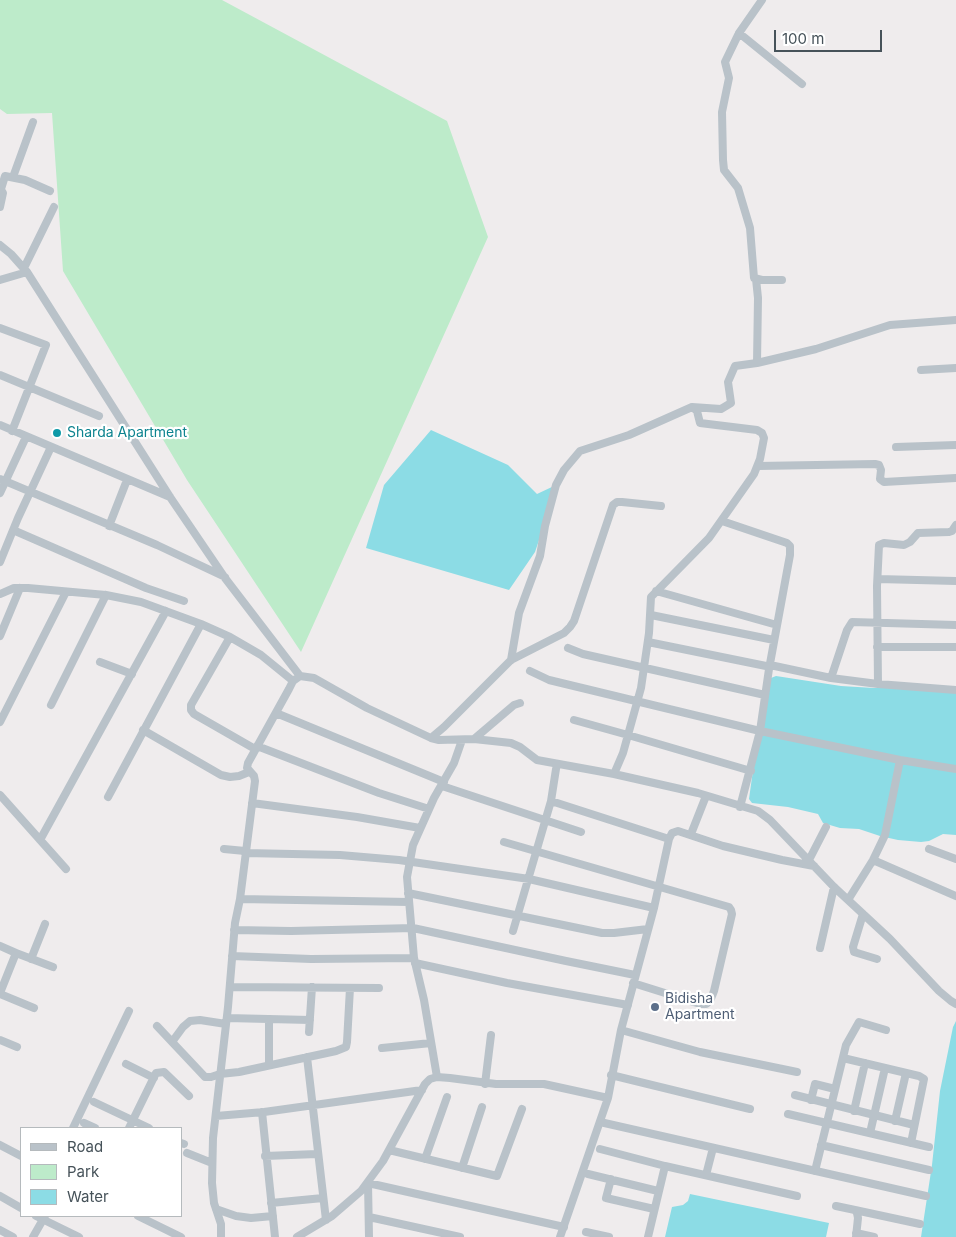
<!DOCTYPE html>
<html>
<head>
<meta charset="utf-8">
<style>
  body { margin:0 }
  #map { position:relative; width:956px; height:1237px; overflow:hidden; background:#efeced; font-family:Inter,sans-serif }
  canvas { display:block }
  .legend { position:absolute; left:20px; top:1127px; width:162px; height:90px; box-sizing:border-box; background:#fff; border:1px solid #b5babd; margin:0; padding:6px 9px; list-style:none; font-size:15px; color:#465259 }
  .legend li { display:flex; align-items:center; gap:10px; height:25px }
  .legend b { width:25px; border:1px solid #b5babd }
  .scale { position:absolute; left:774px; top:30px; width:108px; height:22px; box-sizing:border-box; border:2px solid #465259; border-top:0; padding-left:6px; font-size:15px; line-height:18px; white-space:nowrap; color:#465259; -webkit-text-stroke:4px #fff; paint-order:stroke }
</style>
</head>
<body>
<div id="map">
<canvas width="956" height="1237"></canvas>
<ul class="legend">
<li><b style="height:6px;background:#b9c2c9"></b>Road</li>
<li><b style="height:14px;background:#bdebca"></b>Park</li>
<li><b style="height:14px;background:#8cdce5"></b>Water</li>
</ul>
<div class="scale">100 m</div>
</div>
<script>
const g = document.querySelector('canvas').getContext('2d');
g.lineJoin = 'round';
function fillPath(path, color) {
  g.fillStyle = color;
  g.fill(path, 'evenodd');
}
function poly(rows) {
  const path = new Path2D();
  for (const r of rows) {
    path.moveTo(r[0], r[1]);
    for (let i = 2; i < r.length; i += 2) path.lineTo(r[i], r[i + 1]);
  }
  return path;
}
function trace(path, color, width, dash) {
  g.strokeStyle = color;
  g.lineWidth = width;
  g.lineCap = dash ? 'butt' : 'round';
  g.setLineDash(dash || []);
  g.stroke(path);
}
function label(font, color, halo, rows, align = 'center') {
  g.font = font + ' Inter,sans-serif';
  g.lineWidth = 4.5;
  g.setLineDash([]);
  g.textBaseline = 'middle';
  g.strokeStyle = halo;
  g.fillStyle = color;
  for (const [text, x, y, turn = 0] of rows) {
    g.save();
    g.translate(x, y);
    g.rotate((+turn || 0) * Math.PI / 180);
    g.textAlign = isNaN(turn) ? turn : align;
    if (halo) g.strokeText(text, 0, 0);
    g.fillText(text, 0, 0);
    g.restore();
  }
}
const green = poly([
  [0,0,222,0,447,121,488,237,301,652,187,480,63,271,52,113,7,114,0,109]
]);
const water = poly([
  [431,430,508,465,537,494,554,486,556,490,535,552,509,590,366,548,384,485],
  [776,676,841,686,874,688,909,688,956,693,956,835,943,834,929,841,921,842,898,840,880,836,859,829,840,828,823,823,818,814,788,807,752,803,749,799,754,763,771,678],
  [956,1021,956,1237,921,1237,932,1165,940,1091,953,1027],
  [690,1194,829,1223,826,1237,665,1237,672,1207,683,1205,688,1201]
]);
const minor = poly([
  [762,0,739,33,725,62,729,78,722,112,723,160,724,170,738,188,750,228,754,278,762,280,782,280],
  [739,33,802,84],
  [13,177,33,122],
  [0,188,3,193,0,207],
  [1,189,5,176,25,180,50,191],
  [0,245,11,254,27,272,170,497,225,578,300,676],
  [24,268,54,207],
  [756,279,758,298,757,363],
  [0,280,27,272],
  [0,328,46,345,12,431],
  [921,370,956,368],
  [0,375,99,416],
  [692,407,721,409,731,403,728,382,735,366,757,363,816,349,890,325,956,320],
  [0,425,170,497],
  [896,447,956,445],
  [758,466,875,464,879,465,881,470,880,479,884,482,956,478],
  [0,479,157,545,225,577],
  [0,493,26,437],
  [722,521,787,543,790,546,790,555,769,669],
  [109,526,127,480],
  [13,530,146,588,184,601],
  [0,562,18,518,51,447],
  [878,579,956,581],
  [656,591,777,625],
  [0,594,14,588,28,588,106,595,141,602,201,624,230,637,261,655,293,681],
  [651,615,774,640],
  [0,636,20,588],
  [230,637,191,705,191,710,194,714,255,749],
  [648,642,766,666,769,669,760,731,740,807],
  [877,647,956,647],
  [568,648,583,654,765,695],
  [511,660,519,613,540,556,545,526,556,485,564,470,580,451,629,435,692,407,697,411,700,423,757,430,762,433,764,438,760,459,754,474,709,538,651,597,649,633,641,688,623,753,614,774],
  [100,662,132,674],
  [770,665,831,678,878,684,956,690],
  [530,671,549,680,760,731,900,760,956,769],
  [831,678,847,630,852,622,956,625],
  [878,684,877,586,879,545,884,543,904,545,910,542,918,533,949,532,952,531,956,525],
  [51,705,106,595],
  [276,713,444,782],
  [574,720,628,735,751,771],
  [0,722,66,592],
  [143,730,221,775,230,777,239,776,249,772],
  [431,738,444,727,511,660,564,633,570,627,574,621,613,505,617,502,622,502,661,506],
  [474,739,514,705,520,703],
  [257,746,379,793,429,809],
  [442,786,581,832],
  [0,795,66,869],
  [108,797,201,624],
  [551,801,669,839],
  [252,803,357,817,420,828],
  [691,834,706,796],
  [40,840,166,611],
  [504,842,729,907,731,910,732,914,714,991,710,1001,706,1004,700,1004,633,983],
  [224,849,245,851],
  [929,849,956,859],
  [245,853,340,855,399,860,529,879,654,908],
  [809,860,826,827],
  [873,860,956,896],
  [408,893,602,933,614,933,648,929],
  [240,899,409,902],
  [848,900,873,860,885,835,900,760],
  [863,914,853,947,854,952,877,959],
  [234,930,291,931,413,928,566,961,635,975],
  [513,931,551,801,556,769],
  [0,946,16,953,0,993],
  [820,948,834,887],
  [16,953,53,967],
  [232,956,311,959,414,958],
  [31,959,45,924],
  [415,963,507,983,628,1005],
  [230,987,379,988],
  [0,994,34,1008],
  [227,1018,310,1020],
  [269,1019,269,1065],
  [157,1026,205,1077,211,1077,220,1074,239,1072,336,1051,346,1047,347,1042,350,988],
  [621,1030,700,1052,797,1072],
  [309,1032,312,987],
  [0,1040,17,1047],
  [172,1042,183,1027,190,1021,200,1020,226,1024],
  [382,1048,431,1043],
  [307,1057,326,1220],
  [843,1058,919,1076,924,1079,911,1143],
  [126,1064,154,1078],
  [611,1075,750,1109],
  [437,1077,424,1000,414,958,407,877,413,845,434,798,454,763,462,740],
  [485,1084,491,1035],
  [795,1095,914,1125],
  [811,1100,815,1084,835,1089],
  [94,1102,149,1128],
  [854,1111,865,1063],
  [262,1112,275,1237],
  [788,1114,929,1147],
  [216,1116,264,1112,422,1090],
  [895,1121,906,1073],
  [600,1122,926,1196],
  [84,1123,95,1128],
  [73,1128,129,1011],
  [129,1128,156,1073,164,1072,189,1096],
  [870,1133,885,1068],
  [181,1143,184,1144],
  [0,1145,21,1156],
  [821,1145,929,1170],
  [600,1149,665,1166],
  [389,1150,497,1176,522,1109],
  [187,1153,212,1163],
  [265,1156,317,1154],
  [425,1159,447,1097],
  [462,1168,482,1107],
  [815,1171,846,1045,859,1022,886,1030],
  [588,1174,658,1191],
  [706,1175,713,1148],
  [611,1179,606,1198,654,1209],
  [0,1196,21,1208],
  [271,1203,323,1198],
  [836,1206,855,1210,857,1213,858,1218,856,1237],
  [216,1209,236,1216,251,1218,273,1216],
  [855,1210,920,1224],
  [36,1216,79,1237],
  [138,1216,181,1237],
  [369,1217,460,1237],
  [0,1230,13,1237],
  [586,1232,609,1237],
  [856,1233,874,1237],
  [33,1237,45,1216],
  [221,1237,221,1224,214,1203,212,1183,213,1138,228,1007,235,923,240,899,255,781,254,776,247,768,248,763,289,689,293,681,300,676,314,678,367,708,431,738,439,740,474,739,511,743,520,747,537,760,614,774,698,793,758,811,770,820,834,887,890,939,939,991,951,1001,956,1004],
  [297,1237,332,1216,361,1191,383,1161,425,1084,430,1079,437,1077,450,1078,496,1084,544,1084,608,1098],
  [369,1237,368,1183,564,1227],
  [560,1237,608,1098,621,1030,654,908,669,839,672,833,678,831,723,846,782,860,814,866],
  [648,1237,665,1166,797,1196]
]);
const markers = [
  [57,433,5,"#0f9aa8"],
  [655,1007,5,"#5c6f8a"]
];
const cultureNames = [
  ["Sharda Apartment",67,433]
];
const serviceNames = [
  ["Bidisha",665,999],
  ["Apartment",665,1015]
];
fillPath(green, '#bdebca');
fillPath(water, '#8cdce5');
trace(minor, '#b9c2c9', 8);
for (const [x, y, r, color] of markers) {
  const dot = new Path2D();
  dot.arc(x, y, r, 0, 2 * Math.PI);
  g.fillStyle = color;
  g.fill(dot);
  trace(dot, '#fff', 2);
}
label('14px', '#0d838f', '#fff', cultureNames, 'left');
label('14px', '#4e5e75', '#fff', serviceNames, 'left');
</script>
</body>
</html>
